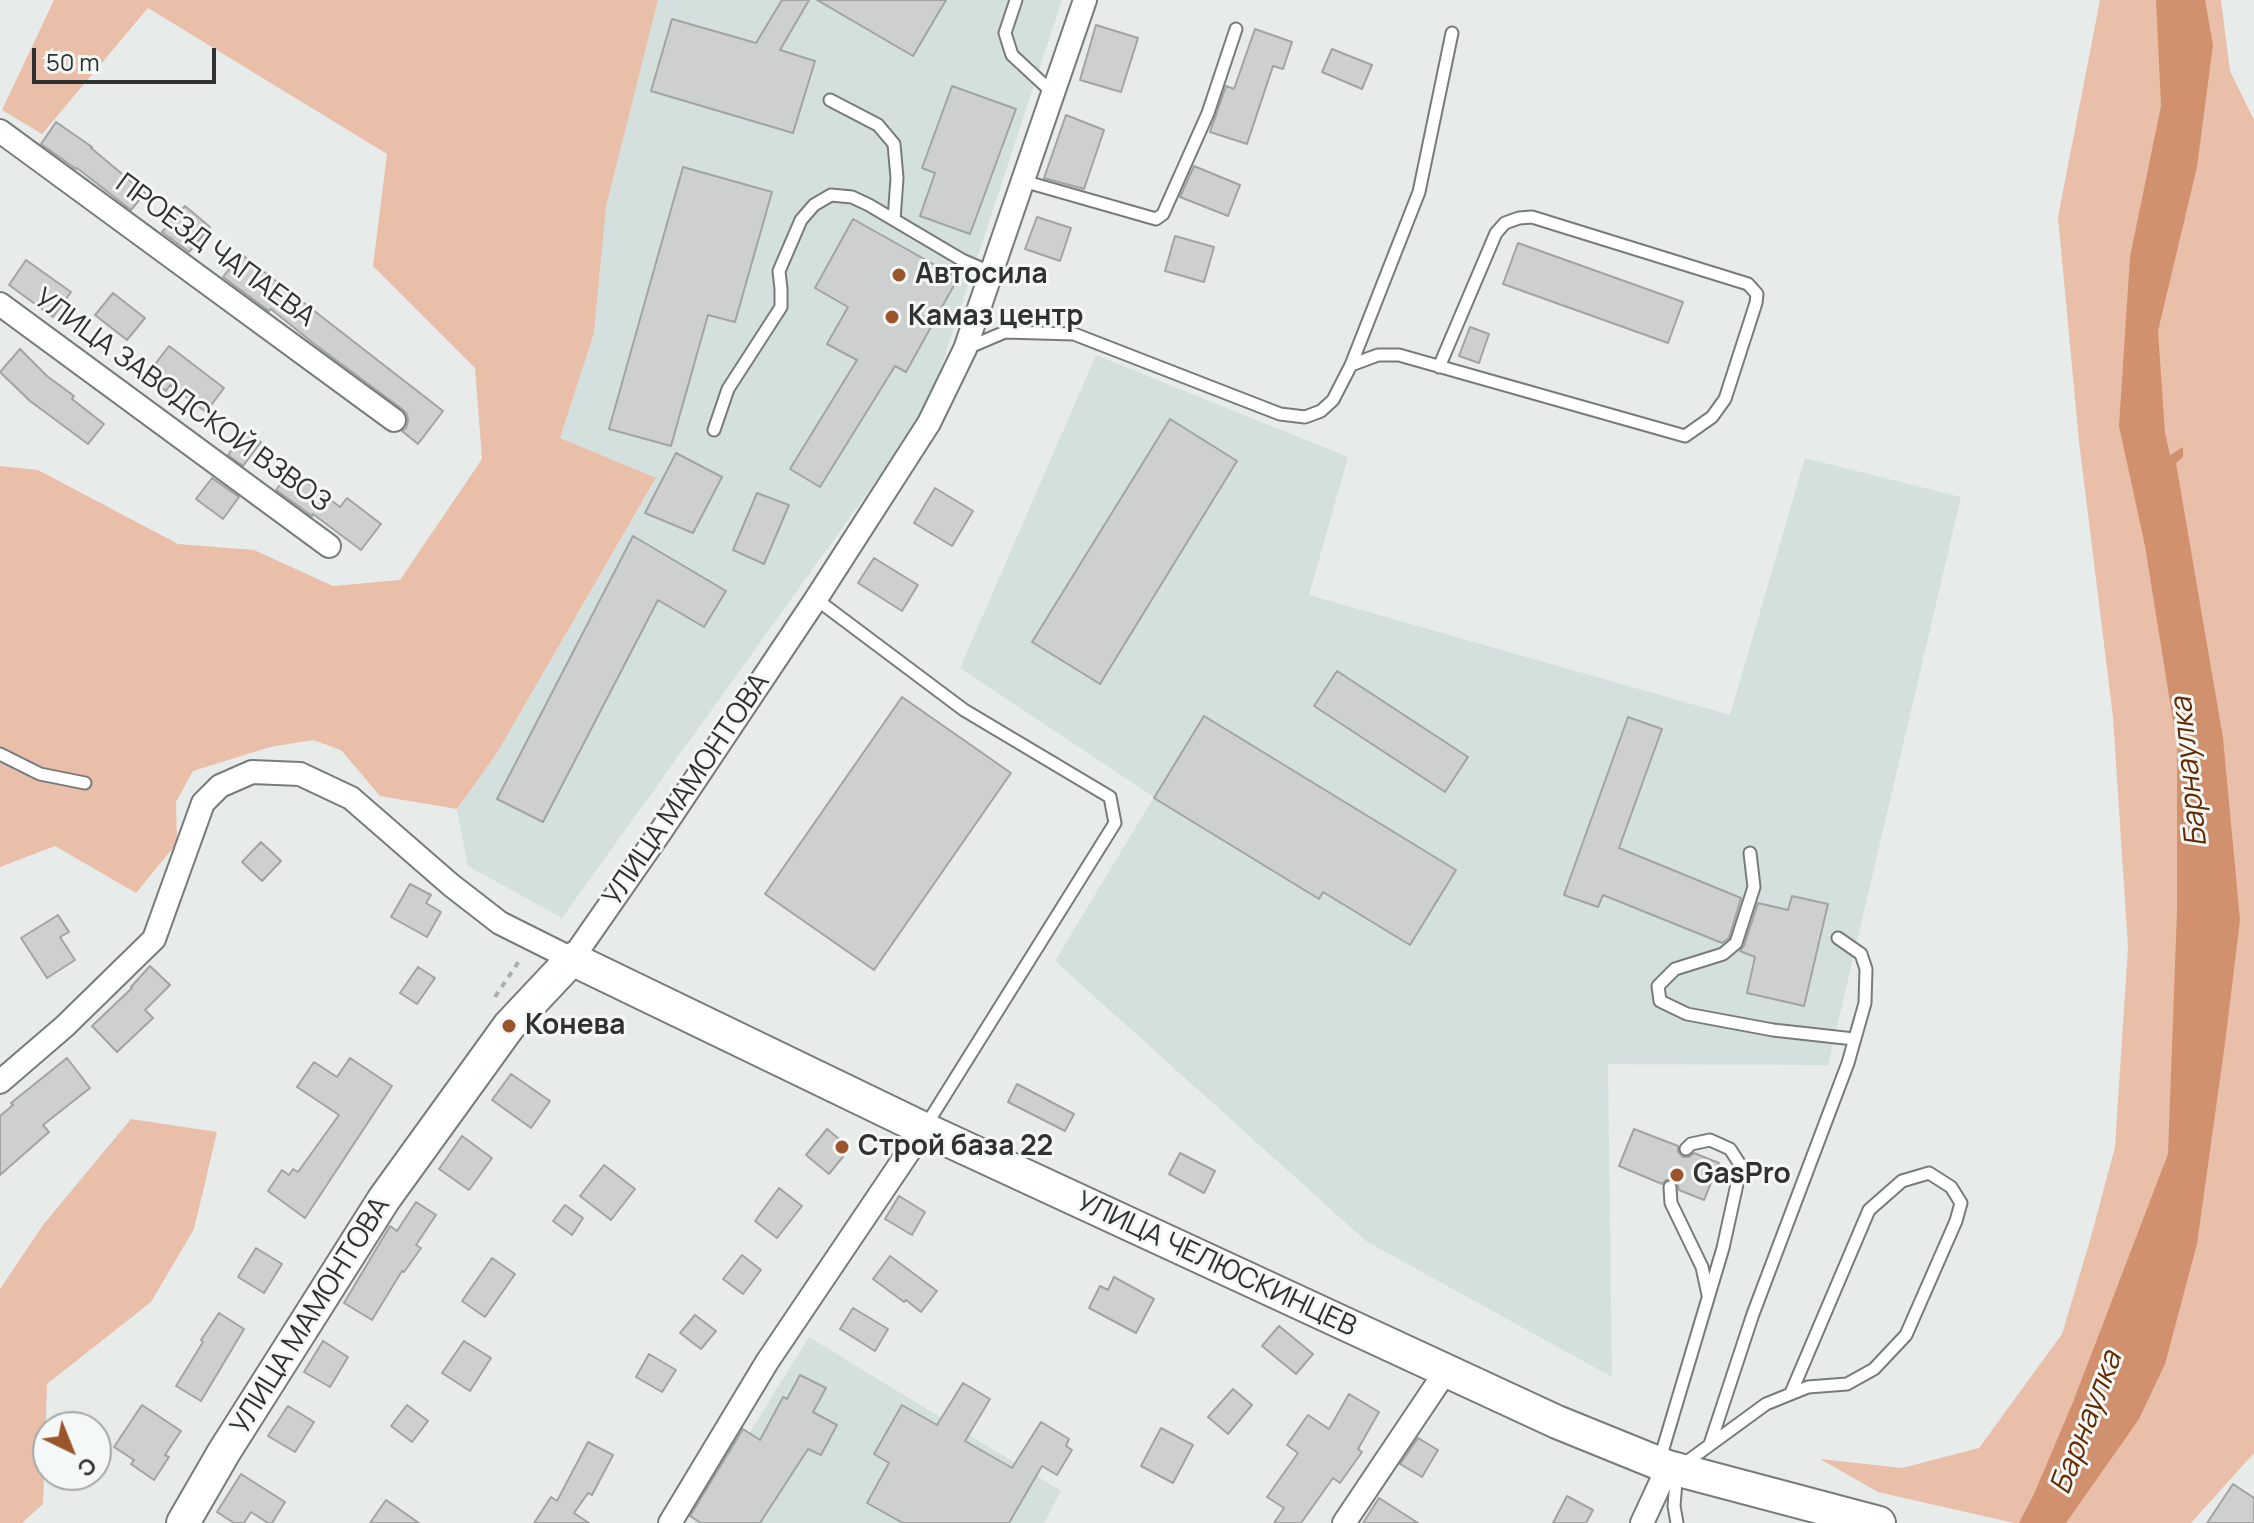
<!DOCTYPE html>
<html>
<head>
<meta charset="utf-8">
<style>
  body { margin:0 }
  #map { position:relative; width:2254px; height:1523px; overflow:hidden; background:#e7ebea; font-family:Manrope,sans-serif }
  canvas { display:block }
  .north { position:absolute; left:32px; top:1411px; width:80px; height:80px; box-sizing:border-box; background:#f4f8f7; border:2px solid #a6a8a8; border-radius:50%; rotate:137deg; font-size:22px; font-weight:700; line-height:32px; text-align:center; color:#303131 }
  .north::after { content:''; display:block; margin:auto; width:28px; height:36px; background:#9b542c; clip-path:polygon(50% 0,100% 100%,50% 72%,0 100%) }
  .scale { position:absolute; left:32px; top:48px; width:184px; height:36px; box-sizing:border-box; border:4px solid #303131; border-top:0; padding-left:10px; font-size:24px; line-height:28px; white-space:nowrap; color:#303131; -webkit-text-stroke:6px #f4f8f7; paint-order:stroke }
</style>
</head>
<body>
<div id="map">
<canvas width="2254" height="1523"></canvas>
<div class="north">С</div>
<div class="scale">50 m</div>
</div>
<script>
const g = document.querySelector('canvas').getContext('2d');
g.lineJoin = 'round';
function fillPath(path, color) {
  g.fillStyle = color;
  g.fill(path, 'evenodd');
}
function poly(rows) {
  const path = new Path2D();
  for (const r of rows) {
    path.moveTo(r[0], r[1]);
    for (let i = 2; i < r.length; i += 2) path.lineTo(r[i], r[i + 1]);
  }
  return path;
}
function trace(path, color, width, dash) {
  g.strokeStyle = color;
  g.lineWidth = width;
  g.lineCap = dash ? 'butt' : 'round';
  g.setLineDash(dash || []);
  g.stroke(path);
}
function label(font, color, halo, rows, align = 'center') {
  g.font = font + ' Manrope,sans-serif';
  g.lineWidth = 6;
  g.setLineDash([]);
  g.textBaseline = 'middle';
  g.strokeStyle = halo;
  g.fillStyle = color;
  for (const [text, x, y, turn = 0] of rows) {
    g.save();
    g.translate(x, y);
    g.rotate((+turn || 0) * Math.PI / 180);
    g.textAlign = isNaN(turn) ? turn : align;
    if (halo) g.strokeText(text, 0, 0);
    g.fillText(text, 0, 0);
    g.restore();
  }
}
const built = poly([
  [658,0,1062,0,927,410,562,918,468,866,457,809,497,753,656,479,560,438,594,333,606,207],
  [1096,355,1348,457,1309,595,1730,715,1805,458,1961,497,1828,1065,1608,1064,1612,1377,1366,1241,1055,961,1154,797,960,668],
  [809,1337,1061,1491,1044,1523,694,1523]
]);
const green = poly([
  [54,0,658,0,606,207,594,333,560,438,656,478,497,753,457,809,380,796,341,750,313,740,270,747,193,771,176,802,177,843,136,893,55,846,0,867,0,466,38,470,178,544,254,550,333,586,400,580,482,459,475,368,373,266,387,154,148,8,42,134,2,110],
  [2100,0,2221,0,2230,71,2254,120,2254,1453,2191,1523,2014,1523,1878,1492,1820,1459,1902,1468,1979,1448,2062,1334,2091,1237,2115,1147,2128,947,2113,717,2079,441,2058,217],
  [131,1119,217,1132,194,1229,151,1302,47,1384,43,1504,22,1523,0,1523,0,1289,43,1225]
]);
const water = poly([
  [2156,0,2205,0,2213,45,2197,167,2158,331,2165,433,2170,455,2183,447,2183,457,2176,463,2223,738,2240,920,2225,1043,2197,1244,2165,1364,2139,1419,2066,1523,2019,1523,2034,1494,2073,1402,2168,1154,2177,911,2177,746,2145,546,2119,426,2130,257,2161,106]
]);
const building = poly([
  [782,0,809,0,780,50,815,61,793,133,651,91,672,19,756,43,782,0],
  [817,0,946,0,913,56,817,0],
  [1096,25,1138,38,1121,92,1080,80,1096,25],
  [1255,29,1292,42,1283,69,1273,66,1247,144,1210,132,1226,86,1234,89,1255,29],
  [1332,49,1372,65,1362,89,1322,72,1332,49],
  [952,86,1016,109,970,234,920,216,935,173,922,168,952,86],
  [1066,115,1104,130,1084,189,1044,178,1066,115],
  [56,122,92,147,91,148,145,193,131,210,77,168,76,169,41,144,56,122],
  [1194,166,1240,185,1228,216,1180,197,1194,166],
  [683,167,772,192,735,322,708,315,671,446,609,429,683,167],
  [185,206,210,227,189,252,162,232,185,206],
  [1037,217,1071,228,1060,261,1025,249,1037,217],
  [853,219,958,278,906,372,895,366,820,487,790,469,857,360,827,344,848,307,815,288,853,219],
  [1175,236,1214,247,1204,282,1165,271,1175,236],
  [1518,243,1683,302,1668,343,1503,284,1518,243],
  [241,254,443,411,418,444,402,431,406,428,408,421,407,414,402,409,313,343,271,309,269,311,223,277,241,254],
  [26,260,71,292,53,317,9,285,26,260],
  [113,293,145,318,127,340,95,315,113,293],
  [1470,327,1489,334,1479,363,1459,356,1470,327],
  [169,346,224,388,206,412,170,385,166,391,146,376,169,346],
  [20,349,47,376,74,396,72,399,104,424,88,444,30,401,0,372,20,349],
  [1170,419,1237,461,1100,684,1032,642,1170,419],
  [246,431,261,442,243,466,228,455,246,431],
  [676,453,722,477,693,533,645,513,676,453],
  [291,470,340,507,347,498,381,524,361,550,313,514,312,516,276,490,291,470],
  [212,478,239,497,223,519,196,499,212,478],
  [935,488,973,511,952,546,914,523,935,488],
  [757,493,789,505,764,564,733,550,757,493],
  [633,536,726,591,704,627,658,600,543,822,497,799,633,536],
  [874,558,918,585,902,611,858,583,874,558],
  [1337,671,1468,757,1445,792,1314,706,1337,671],
  [902,697,1011,773,874,970,765,894,902,697],
  [1204,716,1456,870,1410,945,1323,892,1319,899,1154,798,1204,716],
  [1628,717,1662,729,1619,848,1741,898,1729,938,1722,943,1603,895,1598,907,1564,895,1628,717],
  [261,842,281,861,262,881,242,862,261,842],
  [410,884,431,895,426,903,441,912,427,937,391,917,410,884],
  [1792,896,1828,904,1804,1006,1747,993,1755,957,1740,951,1744,946,1758,903,1788,910,1792,896],
  [58,915,69,932,60,937,75,960,47,978,21,938,58,915],
  [150,966,170,985,145,1010,153,1018,117,1052,92,1026,132,988,131,987,150,966],
  [418,967,435,978,417,1004,400,993,418,967],
  [67,1058,90,1088,43,1125,49,1132,0,1175,0,1116,13,1105,11,1103,67,1058],
  [350,1058,392,1086,305,1218,268,1191,282,1170,289,1175,293,1169,298,1172,339,1115,297,1087,314,1062,337,1077,350,1058],
  [511,1074,550,1101,531,1128,492,1100,511,1074],
  [1017,1084,1074,1114,1065,1131,1008,1102,1017,1084],
  [827,1129,850,1148,829,1174,806,1155,827,1129],
  [1634,1129,1678,1146,1678,1152,1683,1157,1689,1157,1694,1153,1719,1163,1704,1200,1679,1190,1677,1183,1673,1179,1666,1180,1662,1184,1619,1166,1634,1129],
  [462,1136,492,1158,469,1190,439,1169,462,1136],
  [1180,1153,1215,1171,1204,1193,1169,1174,1180,1153],
  [604,1165,635,1189,611,1220,580,1196,604,1165],
  [779,1188,802,1206,777,1238,755,1221,779,1188],
  [899,1196,925,1212,912,1235,885,1219,899,1196],
  [416,1202,436,1215,416,1245,421,1248,404,1272,402,1271,372,1320,344,1303,390,1226,397,1231,416,1202],
  [565,1205,583,1218,572,1235,553,1221,565,1205],
  [256,1248,282,1264,264,1293,238,1277,256,1248],
  [742,1255,761,1270,743,1294,723,1279,742,1255],
  [890,1256,937,1291,921,1312,906,1300,904,1302,873,1279,890,1256],
  [492,1258,515,1274,485,1317,462,1301,492,1258],
  [1114,1277,1154,1299,1136,1333,1089,1308,1100,1286,1108,1290,1114,1277],
  [853,1308,888,1329,875,1351,840,1329,853,1308],
  [219,1313,244,1329,201,1401,176,1386,203,1342,201,1340,219,1313],
  [695,1315,716,1331,701,1349,680,1333,695,1315],
  [1279,1326,1313,1354,1296,1374,1262,1346,1279,1326],
  [323,1341,348,1357,330,1387,304,1372,323,1341],
  [464,1341,491,1358,470,1391,442,1373,464,1341],
  [649,1354,676,1370,662,1392,636,1377,649,1354],
  [800,1375,826,1388,813,1412,837,1425,821,1455,808,1449,760,1523,701,1523,690,1516,743,1429,760,1440,783,1397,787,1399,800,1375],
  [963,1383,990,1399,965,1441,1012,1468,1041,1422,1069,1439,1066,1446,1072,1450,1057,1475,1042,1466,1009,1523,903,1523,867,1503,889,1463,874,1454,902,1405,937,1425,963,1383],
  [1233,1389,1252,1405,1228,1434,1208,1417,1233,1389],
  [1349,1394,1379,1412,1358,1449,1362,1452,1340,1483,1333,1478,1301,1523,1274,1523,1284,1508,1267,1497,1298,1453,1287,1445,1308,1415,1329,1429,1349,1394],
  [142,1405,181,1431,165,1455,169,1457,154,1480,131,1464,134,1460,114,1447,142,1405],
  [407,1405,428,1421,412,1442,391,1426,407,1405],
  [288,1406,314,1422,295,1452,268,1436,288,1406],
  [1161,1428,1193,1445,1173,1483,1141,1466,1161,1428],
  [1418,1438,1438,1450,1422,1477,1400,1464,1418,1438],
  [588,1442,613,1455,592,1495,588,1493,574,1513,589,1523,534,1523,551,1497,557,1501,588,1442],
  [241,1474,285,1502,272,1523,268,1523,251,1512,244,1523,234,1523,217,1512,241,1474],
  [2233,1484,2254,1498,2254,1523,2207,1523,2233,1484],
  [1567,1496,1593,1510,1586,1523,1553,1523,1567,1496],
  [1379,1498,1418,1523,1363,1523,1379,1498],
  [386,1500,419,1523,370,1523,386,1500]
]);
const path = poly([
  [495,997,521,958]
]);
const lane = poly([
  [1016,0,1005,33,1012,55,1053,93],
  [830,100,878,125,894,144,897,178,894,220],
  [1023,181,1156,219,1163,214,1208,113,1236,29],
  [965,349,1005,332,1074,334,1280,414,1305,417,1321,411,1333,400,1351,365,1378,355,1399,355,1685,436,1712,417,1725,399,1756,303,1757,294,1748,284,1532,217,1519,218,1505,223,1496,233,1439,367],
  [1351,365,1419,192,1452,33],
  [714,430,728,389,781,307,781,289,779,271,801,220,814,205,831,195,852,197,869,205,962,260,992,273],
  [816,599,964,710,1110,797,1115,823,925,1127],
  [0,754,40,774,85,783],
  [1750,853,1754,887,1736,943,1723,954,1675,969,1658,986,1660,1001,1687,1014,1773,1030,1854,1039],
  [1670,1187,1671,1203,1702,1267,1708,1295],
  [1710,1444,1753,1314,1848,1063,1865,1003,1866,969,1861,954,1838,938],
  [1659,1462,1723,1248,1741,1166,1730,1149,1710,1140,1691,1144,1686,1149],
  [1677,1523,1674,1506,1677,1469,1766,1404,1808,1387,1847,1384,1874,1369,1906,1335,1956,1221,1961,1203,1951,1187,1929,1173,1902,1181,1869,1210,1791,1393]
]);
const street = poly([
  [0,131,394,420],
  [0,304,329,546],
  [0,1082,65,1026,154,939,203,803,220,786,252,772,300,774,351,798,451,885,500,923,572,959,661,831,816,599,929,423,965,349,1085,0],
  [670,1523,767,1362,924,1129],
  [1344,1523,1446,1371],
  [1642,1523,1668,1467]
]);
const secondary = poly([
  [183,1523,224,1452,384,1199,509,1026,572,959,924,1129,1557,1422,1668,1467,1879,1523]
]);
const markers = [
  [899,275,8,"#9b542c"],
  [892,317,8,"#9b542c"],
  [509,1026,8,"#9b542c"],
  [842,1147,8,"#9b542c"],
  [1677,1175,8,"#9b542c"]
];
const streetNames = [
  ["ПРОЕЗД ЧАПАЕВА",215,251,36],
  ["УЛИЦА ЗАВОДСКОЙ ВЗВОЗ",182,401,36],
  ["УЛИЦА МАМОНТОВА",687,790,-56],
  ["УЛИЦА ЧЕЛЮСКИНЦЕВ",1216,1265,25],
  ["УЛИЦА МАМОНТОВА",311,1316,-58]
];
const poiNames = [
  ["Автосила",915,275],
  ["Камаз центр",908,317],
  ["Конева",525,1026],
  ["Строй база 22",858,1147],
  ["GasPro",1693,1175]
];
const waterNames = [
  ["Барнаулка",2190,772,-96],
  ["Барнаулка",2087,1423,-69]
];
fillPath(built, '#d4e0dd');
fillPath(green, '#e9bfaa');
fillPath(water, '#d1916f');
fillPath(building, '#cdd0cf');
trace(building, '#a1a4a3', 2);
trace(lane, '#787b7b', 15);
trace(street, '#787b7b', 26);
trace(secondary, '#787b7b', 36);
trace(path, '#acafae', 4, [6, 6]);
trace(lane, '#fff', 11);
trace(street, '#fff', 22);
trace(secondary, '#fff', 32);
for (const [x, y, r, color] of markers) {
  const dot = new Path2D();
  dot.arc(x, y, r, 0, 2 * Math.PI);
  g.fillStyle = color;
  g.fill(dot);
  trace(dot, '#f4f8f7', 3);
}
label('28px', '#303131', '#f4f8f7', streetNames);
label('bold 28px', '#303131', '#f4f8f7', poiNames, 'left');
label('italic 30px', '#642a00', '#f4f8f7', waterNames);
</script>
</body>
</html>
